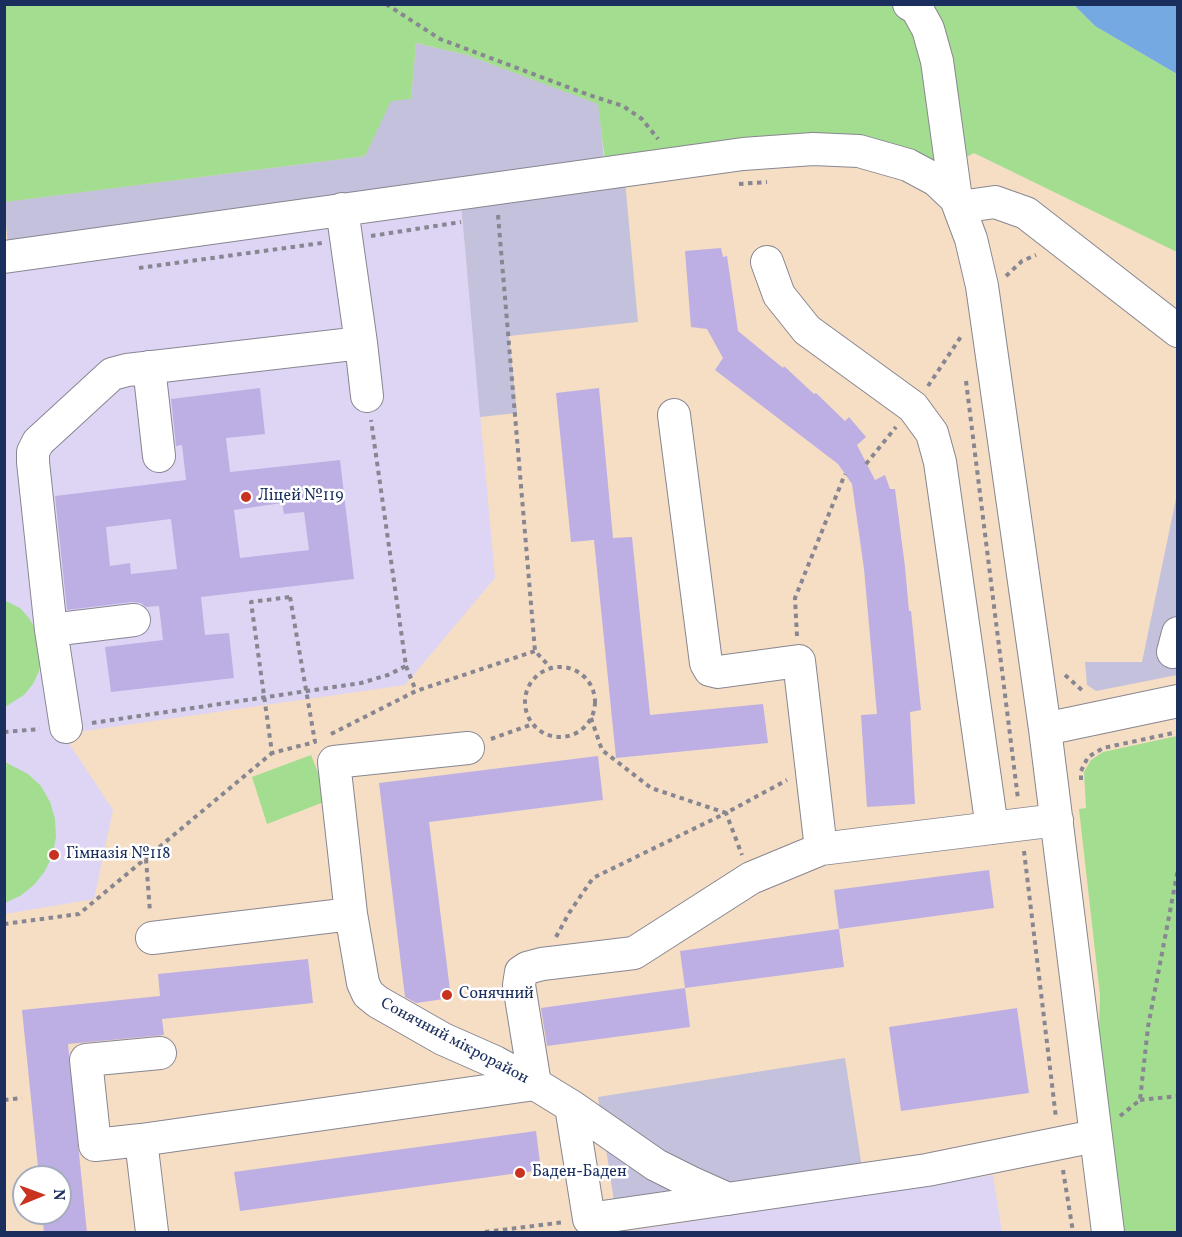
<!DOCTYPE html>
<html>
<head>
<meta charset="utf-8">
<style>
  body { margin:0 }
  #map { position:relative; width:1182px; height:1237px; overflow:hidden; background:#f5dec4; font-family:Vollkorn,serif }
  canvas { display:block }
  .frame { position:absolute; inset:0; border:6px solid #1b2f5e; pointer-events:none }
  .north { position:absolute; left:12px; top:1165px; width:60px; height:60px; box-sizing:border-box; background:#fff; border:2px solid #a4acbf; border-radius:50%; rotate:89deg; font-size:16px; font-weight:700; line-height:24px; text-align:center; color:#1b2f5e }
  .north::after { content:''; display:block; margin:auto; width:21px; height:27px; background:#c8321e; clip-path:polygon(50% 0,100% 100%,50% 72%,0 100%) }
</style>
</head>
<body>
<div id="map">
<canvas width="1182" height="1237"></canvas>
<div class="frame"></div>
<div class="north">N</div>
</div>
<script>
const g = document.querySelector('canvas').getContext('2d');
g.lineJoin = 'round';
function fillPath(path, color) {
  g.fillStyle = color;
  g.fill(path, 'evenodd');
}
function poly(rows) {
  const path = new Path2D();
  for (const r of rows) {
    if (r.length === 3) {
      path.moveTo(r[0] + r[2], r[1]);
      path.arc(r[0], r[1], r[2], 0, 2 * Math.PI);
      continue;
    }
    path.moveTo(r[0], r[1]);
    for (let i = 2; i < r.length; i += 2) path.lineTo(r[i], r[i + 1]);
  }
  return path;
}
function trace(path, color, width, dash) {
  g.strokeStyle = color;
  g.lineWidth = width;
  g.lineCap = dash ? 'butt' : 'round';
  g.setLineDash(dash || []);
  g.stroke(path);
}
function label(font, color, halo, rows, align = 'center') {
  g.font = font + ' Vollkorn,serif';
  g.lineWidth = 5;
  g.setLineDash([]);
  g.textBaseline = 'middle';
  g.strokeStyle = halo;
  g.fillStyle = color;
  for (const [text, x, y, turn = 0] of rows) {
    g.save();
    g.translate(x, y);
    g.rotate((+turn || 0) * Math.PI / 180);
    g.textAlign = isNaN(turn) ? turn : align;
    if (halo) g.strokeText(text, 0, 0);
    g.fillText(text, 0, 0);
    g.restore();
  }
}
const built = poly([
  [461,203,495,578,405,685,63,734,113,810,94,899,5,914,4,267],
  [993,1175,1002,1232,623,1232]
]);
const industrial = poly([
  [416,43,467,55,599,104,604,161,8,245,4,202,365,156,391,100,411,98],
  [625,181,638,322,509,336,517,413,480,417,461,203],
  [1177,494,1177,675,1096,691,1087,685,1085,662,1142,662],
  [845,1058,862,1168,615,1207,598,1097]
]);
const green = poly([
  [4,5,1074,5,1095,26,1177,74,1177,252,974,153,944,169,910,150,605,161,598,104,467,55,416,43,411,99,391,101,365,156,5,202],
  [4,600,20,608,29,618,36,630,41,657,39,671,33,684,24,695,5,707],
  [1177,736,1177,1232,1120,1232,1098,1064,1100,995,1079,809,1086,808,1084,772,1091,760,1103,752],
  [311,755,329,800,267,824,252,777],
  [5,762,28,774,41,786,50,802,55,819,56,837,53,854,45,871,34,885,20,896,5,903]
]);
const water = poly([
  [1074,5,1177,5,1177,74,1095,26]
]);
const building = poly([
  [721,248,723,257,727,256,738,331,783,368,784,366,814,394,816,393,845,421,849,417,866,437,857,445,875,480,885,475,890,489,895,489,905,567,909,611,911,611,921,710,910,712,915,804,867,807,861,715,877,714,864,569,852,484,838,464,715,370,723,358,707,329,691,327,685,251],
  [260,388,265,434,226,438,230,472,340,460,354,579,201,597,205,635,229,633,234,678,111,692,105,647,163,640,159,606,146,607,141,603,132,602,67,610,55,496,186,480,182,445,176,446,171,399],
  [282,503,284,514,304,512,309,550,240,558,234,510],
  [171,519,177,569,131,574,130,563,110,566,106,527],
  [599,388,613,538,632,537,650,715,763,704,768,743,616,758,594,540,571,542,556,393],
  [598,756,603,800,429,822,451,998,416,1003,405,997,379,783],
  [989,870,994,908,839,929,834,890],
  [839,929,844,967,685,988,680,951],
  [308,959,313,1003,162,1019,164,1035,68,1044,87,1233,44,1233,42,1213,60,1213,60,1177,39,1177,22,1010,160,996,158,974],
  [685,988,690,1027,547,1046,541,1008],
  [1017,1008,1029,1093,901,1111,889,1027],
  [536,1131,541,1170,240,1211,234,1172]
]);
const path = poly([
  [386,4,440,39,589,95,623,106,642,119,658,139],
  [739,184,767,182],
  [498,215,535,651,550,667],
  [371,236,461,222],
  [139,268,322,243],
  [1006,276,1022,261,1036,255],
  [966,381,1018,799],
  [928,386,962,335],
  [866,464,896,427],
  [290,597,315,742,272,753,251,602,290,597],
  [797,636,795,598,845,474],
  [406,666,416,691],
  [560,702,35],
  [1065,675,1084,692],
  [591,718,602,750,651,788,726,813,787,780],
  [92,723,361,683,388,675,406,666,371,420],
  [4,732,40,729],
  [331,734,416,691,535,651],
  [491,739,533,724],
  [1081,780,1081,771,1088,757,1103,748,1178,732],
  [1024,851,1056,1118],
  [146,859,150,912],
  [4,924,79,914,272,753],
  [556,937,569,913,593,878,726,813,742,855],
  [4,1100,22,1098],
  [1140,1100,1178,1096],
  [1120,1116,1140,1100,1148,1027,1178,869],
  [1063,1170,1073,1232],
  [485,1232,565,1222]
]);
const minor = poly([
  [909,4,917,9,928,29,937,61,956,199],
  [963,216,974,205,995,202,1026,213,1178,331],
  [4,257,743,154,813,149,859,151,908,165,936,180,956,199,971,239,982,286,1045,729,1108,1232],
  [767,262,779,295,807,330,913,407,932,433,940,462,992,828],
  [361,343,367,396],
  [149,367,159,456],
  [674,415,706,663,710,670,718,672,799,661,821,849,1057,820],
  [51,630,134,620],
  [1173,652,1178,633],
  [66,727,51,630,33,462,33,452,38,442,112,374,127,370,361,343,342,209],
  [1045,729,1178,701],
  [821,849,751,878,634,953,542,964,527,968,521,972,519,985,535,1084,571,1106,589,1219,927,1170,1095,1136],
  [152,938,351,914],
  [571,1106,656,1165,690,1182,728,1199],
  [141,1140,95,1145,86,1060,160,1053],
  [152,1232,141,1140,535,1084,495,1062,443,1039,378,1002,368,994,363,983,351,914,334,762,468,748]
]);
const markers = [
  [246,497,6,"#c8321e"],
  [54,855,6,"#c8321e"],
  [447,995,6,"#c8321e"],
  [520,1173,6,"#c8321e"]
];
const poiNames = [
  ["Ліцей №119",258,497],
  ["Гімназія №118",66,855],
  ["Сонячний",459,995],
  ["Баден-Баден",532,1173]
];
const streetNames = [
  ["Сонячний мікрорайон",454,1042,28]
];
fillPath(built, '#ded5f5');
fillPath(industrial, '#c3c1db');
fillPath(green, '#a2dd90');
fillPath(water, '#75a9e1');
fillPath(building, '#bdafe3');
trace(minor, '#888691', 34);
trace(path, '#888691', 4, [4.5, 4.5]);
trace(minor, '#fff', 32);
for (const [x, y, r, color] of markers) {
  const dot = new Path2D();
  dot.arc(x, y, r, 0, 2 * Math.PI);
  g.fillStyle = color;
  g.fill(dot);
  trace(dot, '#fff', 2);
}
label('16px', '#1b2f5e', '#fff', poiNames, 'left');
label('16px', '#1b2f5e', '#fff', streetNames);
</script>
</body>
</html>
